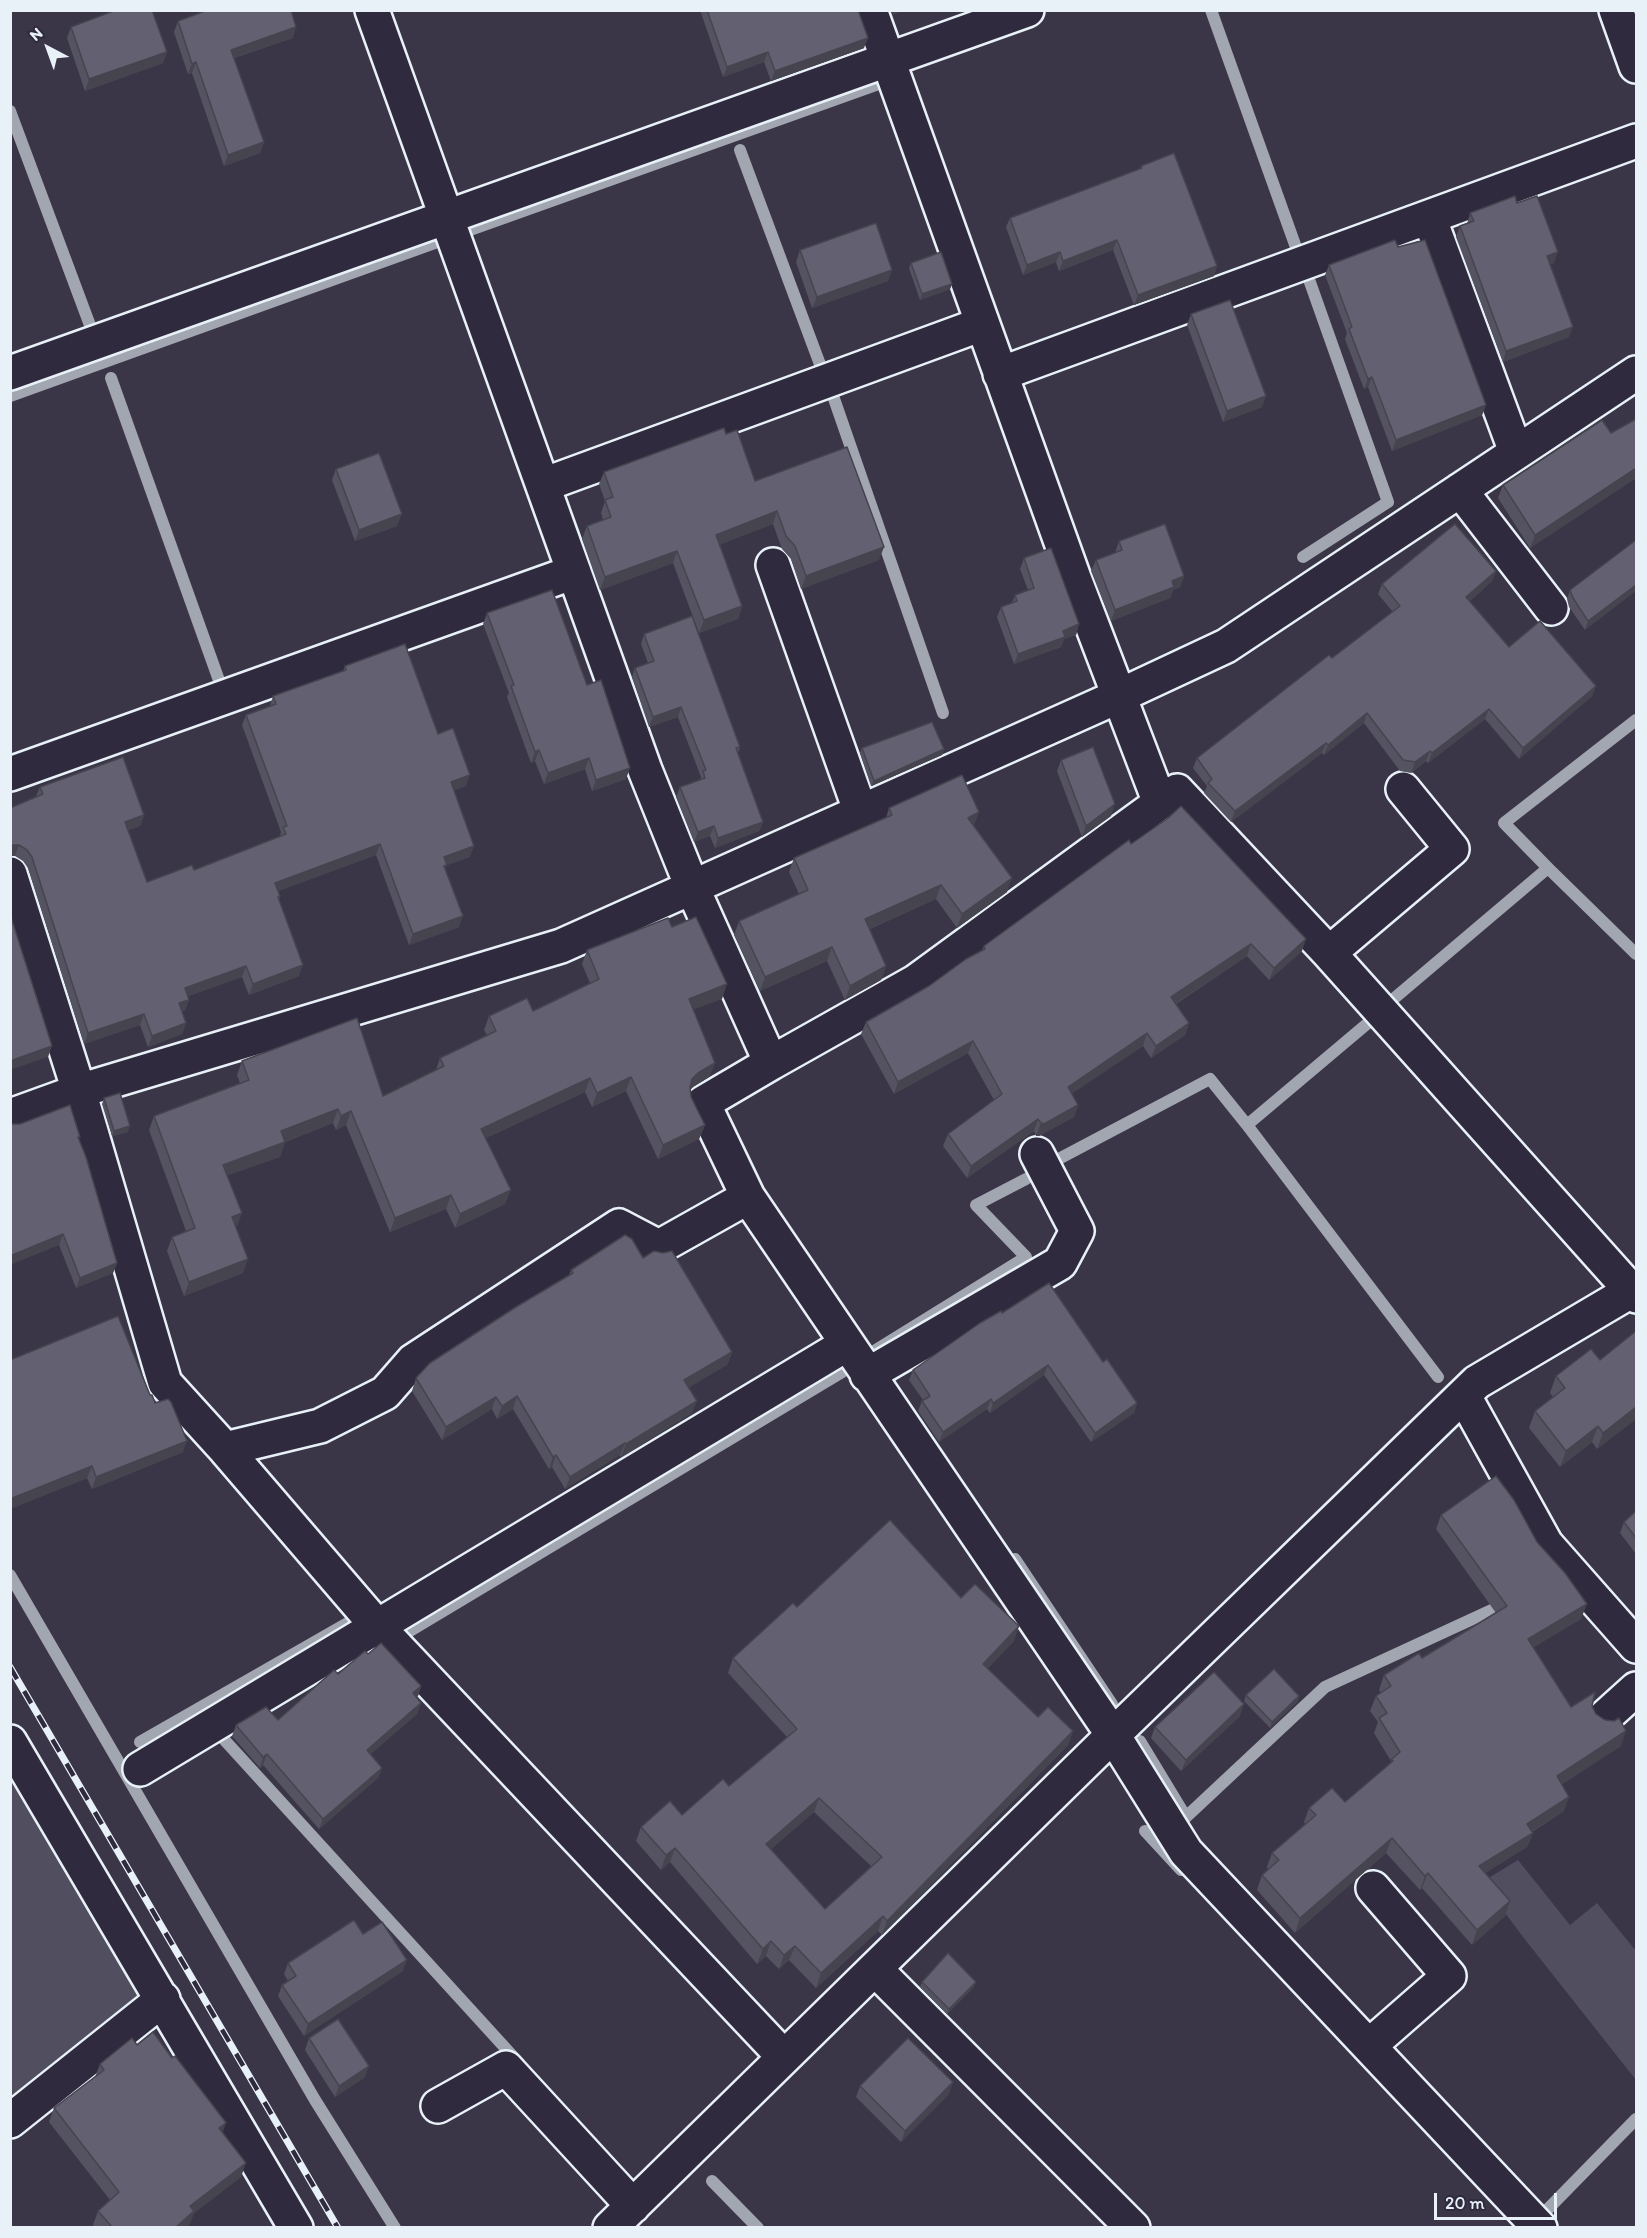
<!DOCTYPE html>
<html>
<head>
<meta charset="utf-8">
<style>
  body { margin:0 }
  #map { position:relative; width:1647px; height:2238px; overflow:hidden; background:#3a3648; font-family:Itim,sans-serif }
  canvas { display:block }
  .frame { position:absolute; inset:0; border:12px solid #e8f1f8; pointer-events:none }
  .north { position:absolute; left:18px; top:18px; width:60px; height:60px; -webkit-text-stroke:4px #2f2a3d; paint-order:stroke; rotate:319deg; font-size:16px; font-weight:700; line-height:24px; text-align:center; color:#e8f1f8 }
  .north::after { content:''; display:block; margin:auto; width:21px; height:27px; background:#e8f1f8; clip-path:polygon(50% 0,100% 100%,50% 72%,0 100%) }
  .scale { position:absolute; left:1434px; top:2193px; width:123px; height:27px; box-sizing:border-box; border:3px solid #e8f1f8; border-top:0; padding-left:8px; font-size:18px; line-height:21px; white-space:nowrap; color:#e8f1f8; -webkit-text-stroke:4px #2f2a3d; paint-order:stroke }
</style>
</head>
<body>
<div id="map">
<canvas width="1647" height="2238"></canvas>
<div class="frame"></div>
<div class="north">N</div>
<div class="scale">20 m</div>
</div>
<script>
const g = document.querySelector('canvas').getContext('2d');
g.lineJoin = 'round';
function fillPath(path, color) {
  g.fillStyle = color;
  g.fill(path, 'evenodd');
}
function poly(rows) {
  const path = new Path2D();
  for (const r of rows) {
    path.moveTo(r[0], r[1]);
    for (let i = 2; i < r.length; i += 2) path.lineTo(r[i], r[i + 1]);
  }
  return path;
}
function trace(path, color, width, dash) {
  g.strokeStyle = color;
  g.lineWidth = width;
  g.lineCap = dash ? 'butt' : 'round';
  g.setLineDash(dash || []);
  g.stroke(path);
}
const green = poly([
  [10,1772,141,2000,10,2104],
  [1518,1860,1570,1925,1597,1903,1636,1951,1636,2080,1523,1937,1482,1882]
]);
const stream = poly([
  [1211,10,1298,253],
  [10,111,91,328],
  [740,150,821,367],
  [467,231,884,82],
  [111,378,221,686],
  [831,390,943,713],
  [10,396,440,241],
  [1303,557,1388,502,1306,271],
  [1548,868,1636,954],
  [1391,1001,1548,868,1504,823,1636,720],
  [1247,1125,1368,1023],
  [1051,1163,1210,1079,1247,1125,1438,1377],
  [866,1356,1026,1257,976,1205,1026,1179],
  [1015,1559,1112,1704],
  [10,1575,315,2100,395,2228],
  [408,1632,842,1372],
  [219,1734,519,2063],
  [1140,1741,1186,1817,1325,1687,1507,1603],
  [140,1742,353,1620],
  [1145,1831,1181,1870],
  [712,2181,758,2228],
  [1544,2213,1636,2119]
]);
const minor = poly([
  [372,10,645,770,692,887,771,1063,703,1103,748,1197,1113,1735,1186,1852,1540,2228],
  [870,10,1074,578,1160,803,1177,791,1329,953,1636,1296],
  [1616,10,1636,66],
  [1429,217,1516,452],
  [10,373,1027,10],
  [1000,374,1636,141],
  [543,485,982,324],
  [1460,490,1551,608],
  [773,565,861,813],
  [10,774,574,572],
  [10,874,79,1091,165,1383,225,1449,377,1626,784,2057],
  [1329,953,1452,849,1403,789],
  [771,1063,915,982,1160,803],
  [10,1116,79,1091,561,946,1119,696,1226,646,1636,373],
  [867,1375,1060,1263,1077,1231,1037,1154],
  [1464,1396,1546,1544,1636,1646],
  [225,1449,320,1426,385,1393,413,1361,619,1226,659,1247,748,1197],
  [1605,1717,1636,1689],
  [10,1742,296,2228],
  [140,1769,847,1344],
  [875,1969,1133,2228],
  [1369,2046,1449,1976,1373,1888],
  [438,2106,506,2068,633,2206],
  [10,2121,163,1999],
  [610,2228,1113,1735,1477,1382,1636,1288]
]);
const rail = poly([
  [10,1667,338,2228]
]);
const wall = poly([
  [700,10,858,10,864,48,771,81,764,62,723,77],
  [291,11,293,38,234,58,264,142,260,153,224,166,192,73,188,74,174,32,178,21],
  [71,27,167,52,163,63,85,91,67,38],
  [1141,166,1217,266,1214,276,1134,305,1113,250,1059,271,1056,262,1023,275,1006,227,1010,218,1140,169],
  [1517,203,1554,263,1550,264,1569,337,1503,362,1456,237,1460,226,1467,224,1470,213],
  [1398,247,1486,405,1482,415,1392,451,1368,387,1364,389,1345,339,1347,333,1325,275,1329,265],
  [800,250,888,281,812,308,796,262],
  [911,263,952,284,950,289,920,300,909,268],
  [1191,314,1262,407,1223,422,1187,325],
  [1636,419,1636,478,1530,548,1498,498,1503,485,1611,433],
  [726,434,755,481,879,560,801,589,791,559,782,549,773,524,720,544,742,606,738,619,699,633,673,563,600,590,582,539,587,526,603,520,601,513,605,501,599,484,604,472],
  [336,469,397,526,355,541,332,480],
  [1636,540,1585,630,1569,607,1567,599,1570,590],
  [1119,541,1184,576,1180,587,1173,590,1170,598,1111,621,1091,571,1096,560,1115,553],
  [1024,558,1079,624,1076,635,1064,639,1061,647,1014,664,997,617,1001,607,1012,603,1015,595,1028,590,1020,569],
  [1496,571,1492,581,1470,601,1509,647,1596,686,1592,696,1519,759,1485,719,1428,763,1426,761,1411,773,1400,771,1364,723,1324,755,1322,753,1231,822,1204,793,1207,786,1193,768,1197,758,1332,658,1393,612,1378,594,1382,584],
  [487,613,587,685,626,779,592,791,585,769,544,784,535,761,531,763,507,697,509,693,483,624],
  [644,634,740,747,738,753,763,822,759,831,715,848,710,836,694,842,676,797,680,787,700,780,701,777,678,717,649,727,632,677,635,668,648,663,641,644],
  [345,666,438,734,466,786,454,790,470,857,447,865,445,870,459,927,409,945,376,855,278,891,280,896,279,900,299,976,249,995,242,977,188,996,189,1000,185,1010,182,1012,186,1023,182,1034,148,1047,140,1025,84,1044,28,868,23,861,15,856,10,856,40,787,144,815,140,826,128,830,147,882,194,870,280,836,281,832,242,725,246,715,270,706,273,696,343,671],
  [862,748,944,749,942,755,871,786,860,753],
  [1061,760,1111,816,1082,837,1057,771],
  [889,808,974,826,1007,892,957,928,936,899,870,929,886,966,881,980,845,1000,827,961,760,991,734,935,739,921,799,894,789,872,794,858,886,818],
  [1131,844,1302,951,1269,980,1247,956,1176,1004,1189,1023,1185,1035,1151,1058,1143,1046,1072,1093,1078,1105,1074,1117,1039,1136,1036,1136,1034,1131,967,1178,943,1146,948,1134,994,1100,968,1053,894,1094,861,1034,866,1022,929,986,982,950,984,946],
  [672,927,722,999,693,1009,715,1063,709,1077,693,1087,690,1090,691,1097,705,1125,699,1139,658,1159,626,1091,592,1107,585,1092,486,1138,505,1204,455,1228,446,1209,390,1232,346,1125,336,1130,333,1123,285,1142,280,1157,227,1175,243,1273,184,1296,167,1251,172,1237,186,1231,149,1130,154,1116,240,1083,237,1075,242,1061,383,1096,436,1070,440,1058,487,1035,484,1030,489,1016,533,1011,590,983,582,964,587,950],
  [104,1098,128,1132,112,1136,102,1104],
  [79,1140,117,1263,113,1273,76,1288,59,1245],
  [643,1258,732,1352,727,1365,688,1387,692,1413,621,1457,620,1455,565,1489,552,1467,549,1469,513,1409,497,1419,492,1409,442,1440,412,1391,416,1378,569,1275,571,1270],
  [1002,1313,1103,1362,1137,1403,1134,1413,1091,1442,1044,1375,990,1413,987,1409,939,1442,918,1411,922,1401,923,1400,909,1380,913,1370],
  [10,1360,150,1395,183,1452,92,1489,87,1478,10,1509],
  [1556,1376,1636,1419,1597,1449,1592,1442,1560,1467,1529,1428,1535,1411,1553,1397,1550,1393],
  [1636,1511,1636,1554,1620,1533,1624,1522],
  [1441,1515,1581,1619,1533,1647,1571,1707,1592,1706,1596,1714,1621,1746,1562,1784,1564,1811,1532,1832,1533,1833,1527,1847,1485,1873,1510,1901,1505,1916,1472,1945,1422,1888,1420,1890,1386,1853,1295,1933,1257,1890,1262,1875,1268,1869,1267,1867,1272,1853,1305,1824,1304,1822,1309,1808,1345,1802,1390,1764,1391,1761,1374,1733,1378,1722,1370,1711,1376,1696,1381,1693,1379,1690,1384,1675,1422,1658,1496,1613,1436,1529],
  [961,1598,1014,1641,987,1669,1038,1717,1073,1731,1068,1745,882,1935,878,1931,816,1988,789,1960,779,1969,766,1956,757,1964,670,1862,661,1870,636,1841,641,1827,682,1815,729,1786,787,1737,728,1673,733,1658,797,1607],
  [814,1812,871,1866,825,1909,771,1849],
  [368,1654,421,1686,418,1696,416,1697,421,1703,417,1714,370,1754,382,1768,378,1778,319,1829,263,1765,260,1768,232,1736,236,1725,278,1720,338,1674],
  [1246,1695,1299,1696,1297,1702,1270,1728,1244,1701],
  [1240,1716,1181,1771,1151,1738,1155,1727],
  [288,1963,403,1971,304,2036,278,1996,282,1985,288,1981,284,1974],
  [922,1982,974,1987,947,2014,920,1987],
  [309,2038,365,2077,335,2097,305,2050],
  [137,2045,172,2058,222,2132,241,2177,194,2213,189,2225,186,2228,95,2228,93,2225,98,2211,110,2200,49,2122,54,2108,95,2077,100,2064],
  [860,2086,949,2094,901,2142,856,2097]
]);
const shadedWall = poly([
  [894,10,906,10,892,15],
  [296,27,293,38,227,60,231,50],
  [868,38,864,48,771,81,775,71],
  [167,52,163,63,85,91,89,79],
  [768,52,764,62,723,77,727,67],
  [196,62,192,73,188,74,192,64],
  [264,142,260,153,224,166,228,155],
  [1117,240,1113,250,1059,271,1063,261],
  [1060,252,1056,262,1023,275,1027,265],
  [1558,252,1554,263,1543,267,1547,256],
  [1217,266,1214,276,1134,305,1138,295],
  [892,270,888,281,812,308,817,297],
  [952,284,950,289,920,300,922,294],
  [1573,327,1569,337,1503,362,1506,351],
  [1372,377,1368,387,1364,389,1368,379],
  [1266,396,1262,407,1223,422,1227,411],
  [1486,405,1482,415,1392,451,1396,440],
  [1636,468,1636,478,1530,548,1535,535],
  [777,511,773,524,712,548,716,535],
  [402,514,397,526,355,541,359,530],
  [884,547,879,560,801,589,806,576],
  [677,551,673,563,600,590,605,577],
  [1496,571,1492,581,1462,608,1466,597],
  [1184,576,1180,587,1173,590,1170,598,1111,621,1115,610,1172,581],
  [1636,585,1636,591,1585,630,1588,621],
  [742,606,738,619,699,633,704,620],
  [1079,624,1076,635,1064,639,1061,647,1014,664,1018,654,1063,631],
  [1596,686,1592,696,1519,759,1523,748],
  [681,707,678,717,649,727,653,717],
  [1489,709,1485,719,1428,763,1432,753],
  [1367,713,1364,723,1324,755,1328,745],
  [1326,743,1322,753,1231,822,1235,811],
  [944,749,942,755,871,786,874,781],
  [539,750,535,761,531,763,535,752],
  [1430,751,1426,761,1411,773,1415,762],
  [589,758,585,769,544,784,548,773],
  [630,768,626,779,592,791,596,780],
  [470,775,466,786,447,793,451,782],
  [1115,804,1111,816,1082,837,1086,826],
  [979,812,974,826,968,818],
  [144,815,140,826,121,833,125,822],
  [763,822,759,831,715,848,718,838],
  [714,826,710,836,694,842,698,832],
  [380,844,376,855,271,894,275,883],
  [10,845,19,845,15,856,10,856],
  [474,846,470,857,447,865,443,876,444,857],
  [1012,878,1007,892,957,928,962,914],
  [941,885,936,899,860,933,865,919],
  [463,916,459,927,409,945,413,934],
  [1306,939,1302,951,1269,980,1274,968],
  [1251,944,1247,956,1167,1009,1171,997],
  [832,947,827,961,760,991,765,977],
  [303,965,299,976,249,995,253,984],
  [246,966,242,977,181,999,185,988],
  [886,966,881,980,845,1000,850,986],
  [727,984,722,999,684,1013,689,999],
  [189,1000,185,1010,175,1014,179,1003],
  [144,1014,140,1025,84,1044,88,1033],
  [186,1023,182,1034,148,1047,152,1036],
  [1189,1023,1185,1035,1151,1058,1156,1046],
  [1147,1033,1143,1046,1064,1099,1068,1087],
  [973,1041,968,1053,894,1094,898,1082],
  [52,1046,48,1057,10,1070,10,1061],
  [715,1063,709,1077,693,1087,687,1093,692,1079,698,1073],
  [631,1077,626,1091,592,1107,597,1093],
  [590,1078,585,1092,476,1143,481,1129],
  [1078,1105,1074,1117,1039,1136,1036,1136,1041,1123],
  [338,1109,333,1123,276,1145,281,1131],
  [351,1111,346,1125,336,1130,341,1116],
  [1038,1119,1034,1131,967,1178,971,1166],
  [705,1125,699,1139,658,1159,663,1145],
  [130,1126,128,1132,112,1136,114,1131],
  [285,1142,280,1157,218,1179,223,1165],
  [511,1190,505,1204,455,1228,460,1214],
  [451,1195,446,1209,390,1232,395,1218],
  [242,1213,237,1227,232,1217],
  [63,1234,59,1245,10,1265,10,1256],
  [248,1259,243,1273,184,1296,189,1282],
  [117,1263,113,1273,76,1288,80,1278],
  [732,1352,727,1365,680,1393,684,1380],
  [1048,1365,1044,1375,990,1413,993,1403],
  [517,1396,513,1409,497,1419,502,1406],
  [496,1397,492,1409,442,1440,446,1427],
  [991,1399,987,1409,939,1442,943,1432],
  [697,1401,692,1413,621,1457,626,1444],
  [1137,1403,1134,1413,1091,1442,1095,1433],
  [1636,1407,1636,1419,1597,1449,1603,1433],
  [1598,1426,1592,1442,1560,1467,1566,1451],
  [187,1441,183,1452,92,1489,96,1477],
  [625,1443,620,1455,565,1489,570,1477],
  [556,1455,552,1467,549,1469,553,1457],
  [92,1466,87,1478,10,1509,10,1499],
  [1587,1604,1581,1619,1523,1654,1528,1639],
  [1019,1626,1014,1641,978,1679,983,1664],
  [421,1686,418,1696,409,1704,413,1693],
  [1299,1696,1297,1702,1270,1728,1272,1722],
  [421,1703,417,1714,363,1761,367,1750],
  [1244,1704,1240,1716,1181,1771,1186,1760],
  [1073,1731,1068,1745,882,1935,887,1921],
  [1626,1731,1621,1746,1552,1791,1557,1776],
  [267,1754,263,1765,260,1768,263,1757],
  [382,1768,378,1778,319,1829,323,1819],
  [1569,1797,1564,1811,1521,1838,1527,1824],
  [819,1798,814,1812,761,1858,766,1844],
  [1533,1833,1527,1847,1474,1880,1479,1866],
  [1392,1838,1386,1853,1295,1933,1300,1918],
  [675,1848,670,1862,661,1870,666,1855],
  [1428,1873,1422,1888,1420,1890,1425,1876],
  [1510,1901,1505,1916,1472,1945,1477,1930],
  [883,1916,878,1931,816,1988,821,1973],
  [771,1941,766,1956,757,1964,763,1949],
  [795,1946,789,1960,779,1969,784,1955],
  [407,1960,403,1971,304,2036,308,2024],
  [976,1982,974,1987,947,2014,949,2009],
  [369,2066,365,2077,335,2097,339,2086],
  [953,2082,949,2094,901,2142,905,2131],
  [226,2123,221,2137,219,2128],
  [246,2163,241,2177,194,2213,189,2225,186,2228,175,2228,190,2206]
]);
const building = poly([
  [116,10,152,10,167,52,89,79,71,27,116,10],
  [208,10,291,10,296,27,231,50,264,142,228,155,196,62,192,64,178,21,208,10],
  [707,10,858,10,868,38,775,71,768,52,727,67,707,10],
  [1174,153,1217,266,1138,295,1117,240,1063,261,1060,252,1027,265,1010,218,1142,168,1141,166,1174,153],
  [1515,196,1517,203,1537,196,1558,252,1547,256,1573,327,1506,351,1460,226,1474,221,1470,213,1515,196],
  [876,223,892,270,817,297,800,250,876,223],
  [1395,240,1398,247,1425,240,1486,405,1396,440,1372,377,1368,379,1349,329,1352,327,1329,265,1395,240],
  [941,252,952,284,922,294,911,263,941,252],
  [1230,300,1266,396,1227,411,1191,314,1230,300],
  [1636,419,1636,468,1535,535,1503,485,1602,420,1611,433,1636,419],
  [724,428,726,434,737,430,755,481,847,447,884,547,806,576,795,546,786,536,777,511,716,535,742,606,704,620,677,551,605,577,587,526,611,517,605,500,613,497,604,472,724,428],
  [379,453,402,514,359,530,336,469,379,453],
  [1165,524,1184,576,1172,581,1174,587,1115,610,1096,560,1122,550,1119,541,1165,524],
  [1455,524,1496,571,1466,597,1509,647,1540,621,1596,686,1523,748,1489,709,1432,753,1430,751,1415,762,1403,760,1367,713,1328,745,1326,743,1235,811,1208,783,1212,779,1197,758,1329,655,1332,658,1400,606,1382,584,1455,524],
  [1636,540,1636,585,1588,621,1573,598,1570,590,1636,540],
  [1051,548,1079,624,1063,631,1065,637,1018,654,1001,607,1017,601,1015,595,1034,588,1024,558,1051,548],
  [552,590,587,685,601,680,630,768,596,780,589,758,548,773,539,750,535,752,511,686,514,685,487,613,552,590],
  [692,616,740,747,736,748,763,822,718,838,714,826,698,832,680,787,705,778,703,771,706,770,681,707,653,717,635,668,654,661,644,634,692,616],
  [405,644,438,734,453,728,470,775,451,782,474,846,444,857,447,865,444,866,463,916,413,934,380,844,275,883,280,896,278,897,303,965,253,984,246,966,185,988,189,1000,179,1003,186,1023,152,1036,144,1014,88,1033,32,857,27,850,19,845,10,845,10,808,43,794,40,787,123,757,144,815,125,822,147,882,192,865,194,870,286,834,283,827,287,826,246,715,276,704,273,696,346,670,345,666,405,644],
  [932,722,944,749,874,781,862,748,932,722],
  [1093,747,1115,804,1086,826,1061,760,1093,747],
  [962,775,979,812,968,818,1012,878,962,914,941,885,865,919,886,966,850,986,832,947,765,977,739,921,808,890,794,858,892,815,889,808,962,775],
  [1181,806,1306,939,1274,968,1251,944,1171,997,1189,1023,1156,1046,1147,1033,1068,1087,1078,1105,1044,1124,1041,1123,1038,1119,971,1166,948,1134,1002,1094,973,1041,898,1082,866,1022,929,986,966,959,985,949,984,946,1129,840,1131,844,1167,819,1181,806],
  [10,914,52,1046,10,1061,10,914],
  [696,917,727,984,689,999,715,1063,698,1073,692,1079,690,1087,691,1097,705,1125,663,1145,631,1077,597,1093,590,1078,481,1129,511,1190,460,1214,451,1195,395,1218,351,1111,341,1116,338,1109,281,1131,285,1142,223,1165,242,1213,232,1217,248,1259,189,1282,172,1237,195,1228,154,1116,249,1080,242,1061,357,1018,383,1096,444,1066,440,1058,496,1031,489,1016,527,998,533,1011,599,979,587,950,668,918,672,927,696,917],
  [120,1093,130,1126,114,1131,104,1098,120,1093],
  [70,1105,80,1137,78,1137,86,1157,117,1263,80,1278,63,1234,10,1256,10,1124,20,1124,70,1105],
  [625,1235,632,1239,643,1258,654,1251,663,1253,672,1251,732,1352,684,1380,697,1401,626,1444,625,1443,570,1477,556,1455,553,1457,517,1396,502,1406,496,1397,446,1427,416,1378,430,1363,516,1307,573,1273,571,1270,625,1235],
  [1049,1283,1103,1362,1107,1359,1137,1403,1095,1433,1048,1365,993,1403,991,1399,943,1432,922,1401,930,1396,913,1370,980,1323,1001,1311,1002,1313,1049,1283],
  [118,1316,150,1395,152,1395,155,1403,168,1399,171,1402,187,1441,96,1477,92,1466,10,1499,10,1360,118,1316],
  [1636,1331,1636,1407,1603,1433,1598,1426,1566,1451,1535,1411,1565,1388,1556,1376,1591,1349,1600,1360,1636,1331],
  [1496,1476,1514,1500,1537,1542,1565,1573,1587,1604,1528,1639,1571,1707,1595,1692,1592,1706,1596,1714,1605,1720,1614,1721,1619,1718,1626,1731,1557,1776,1569,1797,1527,1824,1533,1833,1479,1866,1510,1901,1477,1930,1428,1873,1425,1876,1392,1838,1300,1918,1262,1875,1279,1860,1272,1853,1316,1815,1309,1808,1332,1788,1345,1802,1393,1761,1391,1760,1400,1752,1379,1718,1387,1713,1376,1696,1391,1686,1384,1675,1419,1653,1422,1658,1507,1606,1441,1515,1496,1476],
  [1636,1511,1636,1538,1624,1522,1636,1511],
  [890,1520,961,1598,975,1584,1019,1626,983,1664,1038,1717,1048,1707,1073,1731,887,1921,883,1916,821,1973,795,1946,784,1955,771,1941,763,1949,675,1848,666,1855,641,1827,670,1801,682,1815,723,1779,729,1786,797,1729,733,1658,793,1603,797,1607,890,1520],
  [819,1798,882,1857,825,1909,766,1844,819,1798],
  [381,1643,421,1686,413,1693,421,1703,367,1750,382,1768,323,1819,267,1754,263,1757,236,1725,266,1707,278,1720,334,1670,338,1674,365,1651,368,1654,381,1643],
  [1274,1669,1299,1696,1272,1722,1246,1695,1274,1669],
  [1214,1672,1244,1704,1186,1760,1155,1727,1214,1672],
  [354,1920,363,1934,382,1922,407,1960,308,2024,282,1985,296,1976,288,1963,354,1920],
  [948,1953,976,1982,949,2009,922,1982,948,1953],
  [338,2019,369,2066,339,2086,309,2038,338,2019],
  [153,2032,172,2058,175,2056,224,2120,226,2123,219,2128,246,2163,190,2206,194,2211,175,2228,113,2228,98,2211,119,2192,54,2108,104,2070,100,2064,132,2038,137,2045,153,2032],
  [908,2038,953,2082,905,2131,860,2086,908,2038]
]);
fillPath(green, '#504e5f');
trace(stream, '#a2a6b1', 12);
trace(minor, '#e8f1f8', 38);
trace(minor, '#2f2a3d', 33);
trace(rail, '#e8f1f8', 7);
trace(rail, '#2f2a3d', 4.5, [14]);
fillPath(wall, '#555361');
fillPath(shadedWall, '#45444f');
fillPath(building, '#636171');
trace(building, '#45444f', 1.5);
</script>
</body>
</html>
